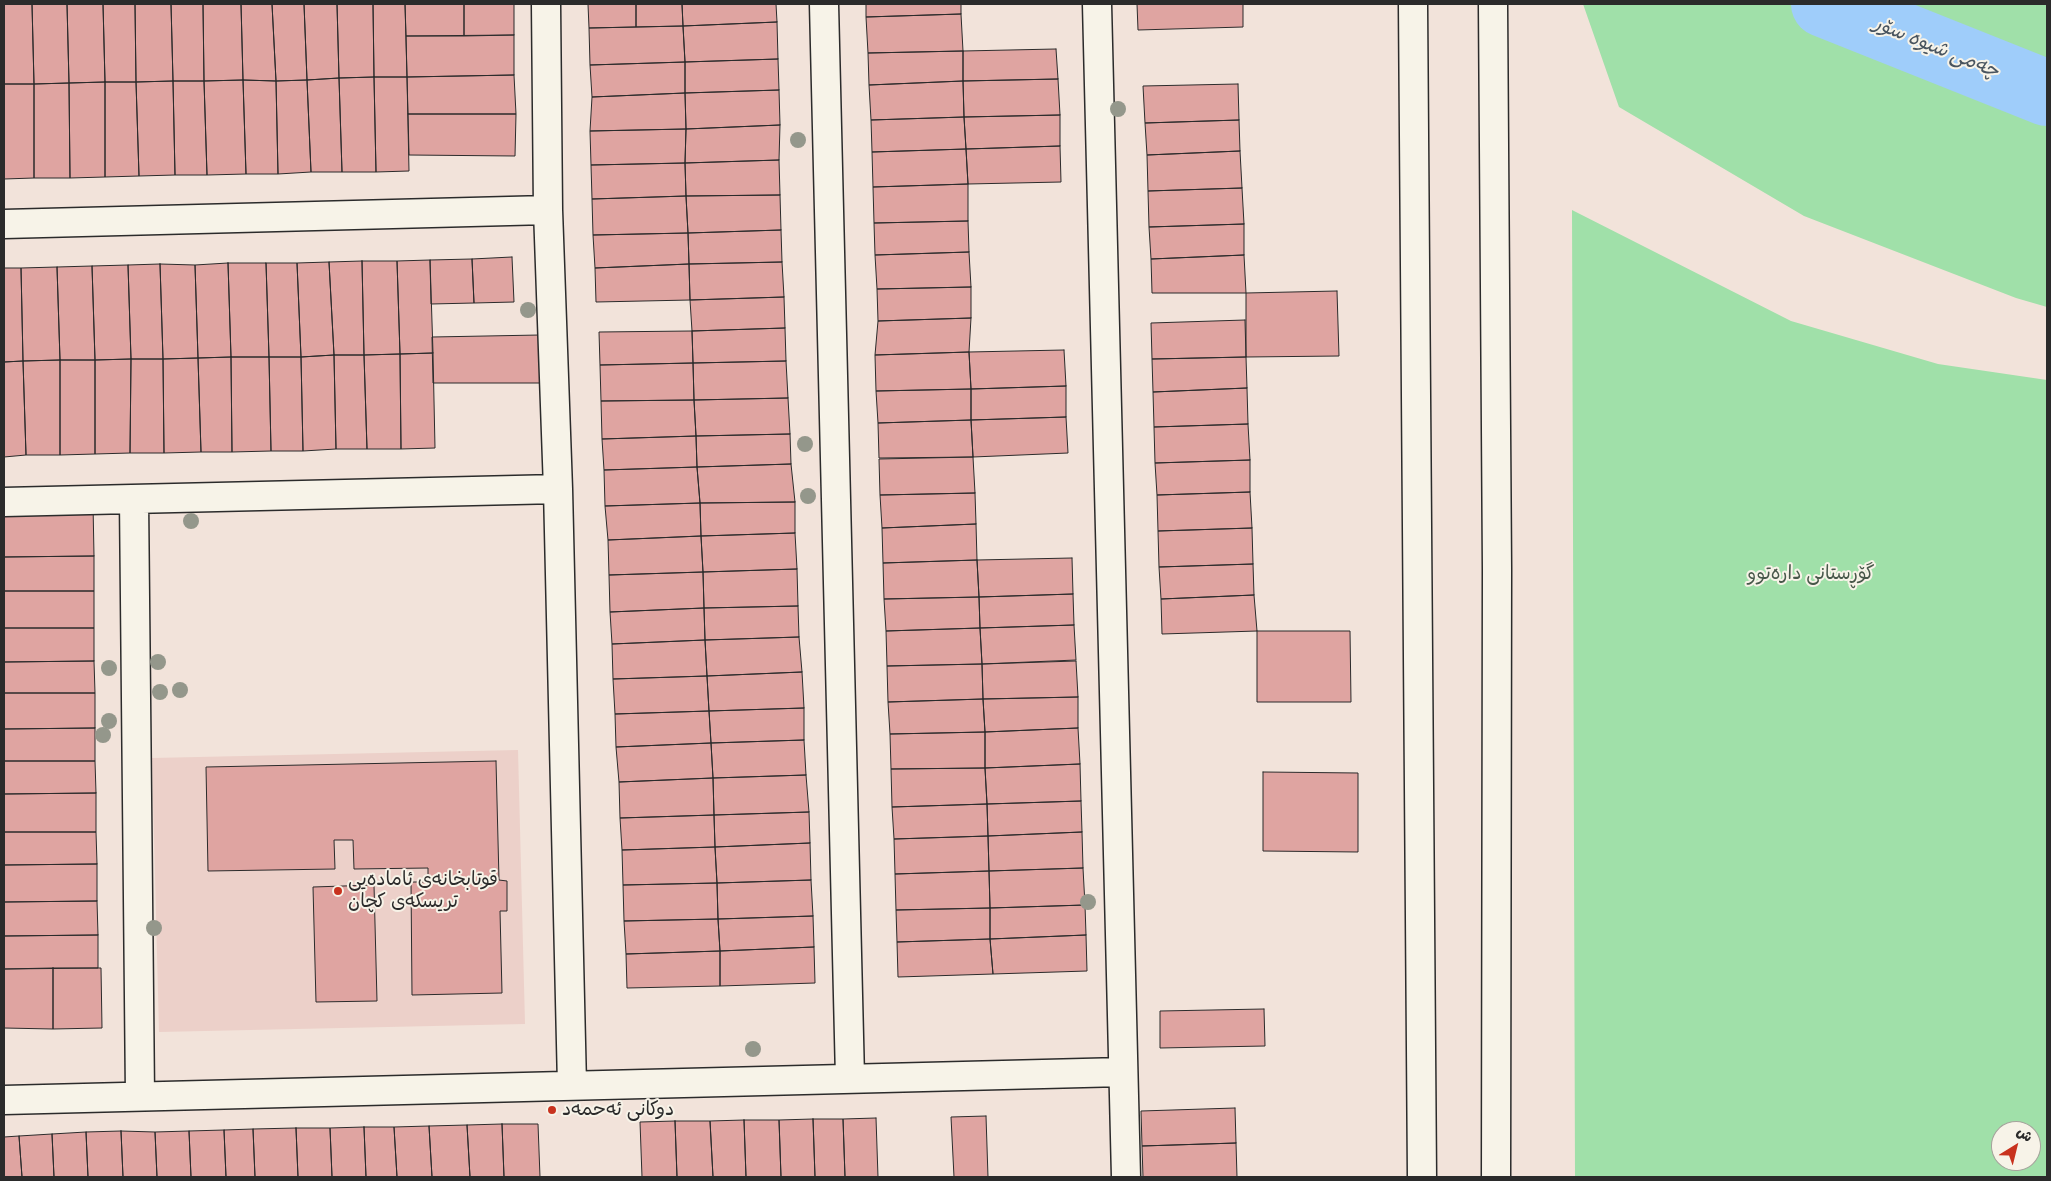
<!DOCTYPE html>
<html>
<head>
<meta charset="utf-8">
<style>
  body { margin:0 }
  #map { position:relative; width:2051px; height:1181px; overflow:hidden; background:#f2e3da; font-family:Sriracha,"Playpen Sans Arabic",sans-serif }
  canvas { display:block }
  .frame { position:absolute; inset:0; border:5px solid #2b2b2b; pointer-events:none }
  .north { position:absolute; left:1991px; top:1121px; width:50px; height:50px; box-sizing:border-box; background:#f7f3e8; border:1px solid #a5a39c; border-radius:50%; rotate:36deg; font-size:14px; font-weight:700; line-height:20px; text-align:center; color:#2b2b2b }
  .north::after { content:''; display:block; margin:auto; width:18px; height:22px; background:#c8321e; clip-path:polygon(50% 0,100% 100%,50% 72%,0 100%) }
</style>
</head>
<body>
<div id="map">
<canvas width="2051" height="1181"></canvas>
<div class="frame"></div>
<div class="north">ش</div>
</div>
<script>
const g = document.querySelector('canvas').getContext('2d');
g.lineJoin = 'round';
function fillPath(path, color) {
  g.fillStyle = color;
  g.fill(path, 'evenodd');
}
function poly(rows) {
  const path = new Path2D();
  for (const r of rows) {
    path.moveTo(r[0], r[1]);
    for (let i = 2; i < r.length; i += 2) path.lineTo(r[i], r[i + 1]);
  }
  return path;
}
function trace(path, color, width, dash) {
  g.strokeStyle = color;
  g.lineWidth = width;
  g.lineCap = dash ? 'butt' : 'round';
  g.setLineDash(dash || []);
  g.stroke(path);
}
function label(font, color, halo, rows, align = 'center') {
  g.font = font + ' Sriracha,"Playpen Sans Arabic",sans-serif';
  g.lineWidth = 4;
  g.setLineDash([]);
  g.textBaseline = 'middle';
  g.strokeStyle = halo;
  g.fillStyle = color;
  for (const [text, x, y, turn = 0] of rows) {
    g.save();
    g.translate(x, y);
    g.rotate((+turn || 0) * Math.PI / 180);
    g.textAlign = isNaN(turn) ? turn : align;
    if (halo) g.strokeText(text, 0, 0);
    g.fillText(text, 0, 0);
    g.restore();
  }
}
const built = poly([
  [518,750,525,1024,159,1032,152,758]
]);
const green = poly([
  [1583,4,2047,4,2047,307,2016,298,1804,216,1619,107],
  [1572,210,1791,321,1938,364,2047,380,2047,1177,1575,1177],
  [2001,1131,2031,1131,2031,1161,2001,1161]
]);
const river = poly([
  [1824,4,2047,93]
]);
const building = poly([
  [4,4,32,4,34,84,4,84,4,4],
  [32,4,67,4,69,83,34,84,32,4],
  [67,4,103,4,105,82,69,83,67,4],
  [103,4,135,4,136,82,105,82,103,4],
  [135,4,171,4,173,81,136,82,135,4],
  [171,4,203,4,204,81,173,81,171,4],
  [203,4,241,4,243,80,204,81,203,4],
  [241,4,272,4,276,81,243,80,241,4],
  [272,4,304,4,307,80,276,81,272,4],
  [304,4,337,4,339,78,307,80,304,4],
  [337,4,373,4,374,77,339,78,337,4],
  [373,4,405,4,407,77,374,77,373,4],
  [405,4,464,4,464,36,406,36,405,4],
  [464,4,514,4,514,35,464,36,464,4],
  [588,4,636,4,636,27,589,28,588,4],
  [636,4,682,4,683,26,636,27,636,4],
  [682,4,776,4,777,22,683,26,682,4],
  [866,4,961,4,961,14,866,17,866,4],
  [1137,4,1243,4,1243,27,1138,30,1137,4],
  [961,14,963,51,868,53,866,17,961,14],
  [777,22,778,59,685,62,683,26,777,22],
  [683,26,685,62,590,65,589,28,683,26],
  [514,35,514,75,407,77,406,36,514,35],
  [1056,49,1058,79,963,81,963,51,1056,49],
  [963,51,963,81,869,85,868,53,963,51],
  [778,59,779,90,685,93,685,62,778,59],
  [685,62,685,93,592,97,590,65,685,62],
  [514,75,516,114,408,114,407,77,514,75],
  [374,77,376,172,342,172,339,78,374,77],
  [374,77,407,77,409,171,376,172,374,77],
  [339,78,342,172,311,172,307,80,339,78],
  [1058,79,1060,115,964,117,963,81,1058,79],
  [243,80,246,174,207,175,204,81,243,80],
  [243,80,276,81,278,174,246,174,243,80],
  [307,80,311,172,278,174,276,81,307,80],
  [173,81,175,175,139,176,136,82,173,81],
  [173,81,204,81,207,175,175,175,173,81],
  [963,81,964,117,871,120,869,85,963,81],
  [105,82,105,177,70,178,69,83,105,82],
  [105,82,136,82,139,176,105,177,105,82],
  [69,83,70,178,34,178,34,84,69,83],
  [4,84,34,84,34,178,4,179,4,84],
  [1238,84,1239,120,1145,123,1143,86,1238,84],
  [779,90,780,125,686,129,685,93,779,90],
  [685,93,686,129,590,131,592,97,685,93],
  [408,114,516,114,515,156,409,155,408,114],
  [1060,115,1060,146,966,149,964,117,1060,115],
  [964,117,966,149,872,152,871,120,964,117],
  [1239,120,1240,151,1147,155,1145,123,1239,120],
  [780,125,779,160,685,163,686,129,780,125],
  [686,129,685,163,591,165,590,131,686,129],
  [1060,146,1061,182,968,184,966,149,1060,146],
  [966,149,968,184,873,187,872,152,966,149],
  [1240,151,1242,188,1148,191,1147,155,1240,151],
  [779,160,780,195,686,196,685,163,779,160],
  [685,163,686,196,592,199,591,165,685,163],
  [968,184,968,221,874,223,873,187,968,184],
  [1242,188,1244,224,1149,227,1148,191,1242,188],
  [780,195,781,230,688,233,686,196,780,195],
  [686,196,688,233,593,235,592,199,686,196],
  [968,221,969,252,875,255,874,223,968,221],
  [1244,224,1244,255,1151,259,1149,227,1244,224],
  [781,230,782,262,689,264,688,233,781,230],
  [688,233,689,264,595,268,593,235,688,233],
  [969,252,971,287,877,289,875,255,969,252],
  [1244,255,1246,293,1152,293,1151,259,1244,255],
  [512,257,514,302,474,303,472,259,512,257],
  [472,259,474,303,431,304,430,260,472,259],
  [430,260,433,353,400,354,397,261,430,260],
  [362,261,364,355,334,355,329,262,362,261],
  [362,261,397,261,400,354,364,355,362,261],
  [329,262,334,355,301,357,297,263,329,262],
  [782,262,784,297,690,300,689,264,782,262],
  [228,263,231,357,198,358,195,265,228,263],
  [228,263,266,263,269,357,231,357,228,263],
  [266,263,297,263,301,357,269,357,266,263],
  [160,264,163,359,131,359,128,265,160,264],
  [160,264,195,265,198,358,163,359,160,264],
  [689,264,690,300,596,302,595,268,689,264],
  [128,265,131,359,95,360,92,266,128,265],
  [92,266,95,360,60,360,57,267,92,266],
  [57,267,60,360,23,361,21,268,57,267],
  [4,268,21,268,23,361,4,362,4,268],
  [971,287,971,318,878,321,877,289,971,287],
  [1337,291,1339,356,1246,357,1246,293,1337,291],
  [784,297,785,328,692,331,690,300,784,297],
  [971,318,969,352,875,355,878,321,971,318],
  [1245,320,1246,357,1152,359,1151,323,1245,320],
  [785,328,786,361,693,363,692,331,785,328],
  [692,331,693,363,600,365,599,332,692,331],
  [540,335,541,383,433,383,432,337,540,335],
  [1064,350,1066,386,971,389,969,352,1064,350],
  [969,352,971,389,876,391,875,355,969,352],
  [433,353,435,448,401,449,400,354,433,353],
  [400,354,401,449,367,449,364,355,400,354],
  [334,355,364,355,367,449,336,449,334,355],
  [334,355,336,449,303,451,301,357,334,355],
  [231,357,269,357,271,451,232,452,231,357],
  [231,357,232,452,201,452,198,358,231,357],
  [269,357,301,357,303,451,271,451,269,357],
  [1246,357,1247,388,1153,392,1152,359,1246,357],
  [198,358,201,452,164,453,163,359,198,358],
  [131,359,130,453,95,454,95,360,131,359],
  [131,359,163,359,164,453,130,453,131,359],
  [60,360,95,360,95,454,60,455,60,360],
  [60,360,60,455,26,455,23,361,60,360],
  [23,361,26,455,4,457,4,362,23,361],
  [786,361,788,398,694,400,693,363,786,361],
  [693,363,694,400,601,401,600,365,693,363],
  [1066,386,1066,417,971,420,971,389,1066,386],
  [1247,388,1248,424,1154,427,1153,392,1247,388],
  [971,389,971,420,878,423,876,391,971,389],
  [788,398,790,434,696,436,694,400,788,398],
  [694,400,696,436,602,439,601,401,694,400],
  [1066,417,1068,453,973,457,971,420,1066,417],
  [971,420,973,457,879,458,878,423,971,420],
  [1248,424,1250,460,1155,463,1154,427,1248,424],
  [790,434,791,464,697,467,696,436,790,434],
  [696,436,697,467,604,470,602,439,696,436],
  [973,457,975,493,880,495,879,459,973,457],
  [1250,460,1250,492,1157,495,1155,463,1250,460],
  [791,464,795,502,700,503,697,467,791,464],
  [697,467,700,503,605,506,604,470,697,467],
  [1250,492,1252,528,1158,531,1157,495,1250,492],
  [975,493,976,524,882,528,880,495,975,493],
  [795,502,795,533,701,536,700,503,795,502],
  [700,503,701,536,608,540,605,506,700,503],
  [4,504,93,504,94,556,4,557,4,504],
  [976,524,977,560,883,563,882,528,976,524],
  [1252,528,1253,564,1159,567,1158,531,1252,528],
  [795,533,797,569,703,572,701,536,795,533],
  [701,536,703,572,609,575,608,540,701,536],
  [94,556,94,591,4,591,4,557,94,556],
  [1072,558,1073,594,979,597,977,560,1072,558],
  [977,560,979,597,884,599,883,563,977,560],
  [1253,564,1254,595,1161,599,1159,567,1253,564],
  [797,569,798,606,704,608,703,572,797,569],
  [703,572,704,608,610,612,609,575,703,572],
  [4,591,94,591,94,628,4,628,4,591],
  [1073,594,1074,625,980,628,979,597,1073,594],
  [1254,595,1257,631,1162,634,1161,599,1254,595],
  [979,597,980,628,886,631,884,599,979,597],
  [798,606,799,637,705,640,704,608,798,606],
  [704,608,705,640,612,644,610,612,704,608],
  [1074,625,1076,660,982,664,980,628,1074,625],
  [4,628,94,628,94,661,4,662,4,628],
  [980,628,982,664,887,666,886,631,980,628],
  [1257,631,1350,631,1351,702,1257,702,1257,631],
  [799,637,802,672,707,676,705,640,799,637],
  [705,640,707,676,613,679,612,644,705,640],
  [94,661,95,693,4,693,4,662,94,661],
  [1076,661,1078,697,983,699,982,664,1076,661],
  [982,664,983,699,888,702,887,666,982,664],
  [802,672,804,708,709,711,707,676,802,672],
  [707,676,709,711,615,714,613,679,707,676],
  [4,693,95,693,95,728,4,729,4,693],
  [1078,697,1078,728,985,732,983,699,1078,697],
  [983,699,985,732,890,734,888,702,983,699],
  [804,708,804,740,711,743,709,711,804,708],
  [709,711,711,743,616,747,615,714,709,711],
  [95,728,95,761,4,761,4,729,95,728],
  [1078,728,1080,764,985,768,985,732,1078,728],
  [985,732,985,768,891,769,890,734,985,732],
  [804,740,806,775,713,778,711,743,804,740],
  [711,743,713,778,619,782,616,747,711,743],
  [4,761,95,761,96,793,4,794,4,761],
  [496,761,499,880,507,881,507,911,500,911,502,993,412,995,411,882,428,882,428,868,354,869,353,840,334,840,335,869,208,871,206,767,496,761],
  [1080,764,1081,801,987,804,985,768,1080,764],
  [985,768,987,804,892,807,891,769,985,768],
  [1263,772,1358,773,1358,852,1263,851,1263,772],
  [806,775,809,812,714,815,713,778,806,775],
  [713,778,714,815,620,818,619,782,713,778],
  [96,793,96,832,4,832,4,794,96,793],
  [1081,801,1082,832,988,836,987,804,1081,801],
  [987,804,988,836,894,839,892,807,987,804],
  [809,812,810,843,715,847,714,815,809,812],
  [714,815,715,847,622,850,620,818,714,815],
  [4,832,96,832,97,864,4,865,4,832],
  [1082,832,1083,868,989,871,988,836,1082,832],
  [988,836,989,871,895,874,894,839,988,836],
  [810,843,811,880,717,883,715,847,810,843],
  [715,847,717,883,623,885,622,850,715,847],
  [97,864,97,901,4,902,4,865,97,864],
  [1083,868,1085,905,990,908,989,871,1083,868],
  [989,871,990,908,896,910,895,874,989,871],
  [811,880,813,916,718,919,717,883,811,880],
  [717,883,718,919,624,921,623,885,717,883],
  [374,885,377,1001,316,1002,313,887,374,885],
  [97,901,98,935,4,936,4,902,97,901],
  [1085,905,1086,935,990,939,990,908,1085,905],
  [990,908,990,939,897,942,896,910,990,908],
  [813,916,814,947,720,951,718,919,813,916],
  [718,919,720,951,626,954,624,921,718,919],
  [98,935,98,968,4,969,4,936,98,935],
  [1086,935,1087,971,993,974,990,939,1086,935],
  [990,939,993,974,898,977,897,942,990,939],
  [814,947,815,983,720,986,720,951,814,947],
  [720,951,720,986,627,988,626,954,720,951],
  [53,968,101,968,102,1028,53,1029,53,968],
  [53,968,53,1029,4,1028,4,969,53,968],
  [1264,1009,1265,1046,1160,1048,1160,1011,1264,1009],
  [1235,1108,1236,1143,1142,1146,1141,1111,1235,1108],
  [986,1116,988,1177,954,1177,951,1117,986,1116],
  [876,1118,878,1177,845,1177,843,1119,876,1118],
  [813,1119,843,1119,845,1177,815,1177,813,1119],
  [813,1119,815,1177,781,1177,779,1120,813,1119],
  [744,1120,779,1120,781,1177,746,1177,744,1120],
  [744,1120,746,1177,713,1177,710,1121,744,1120],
  [675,1121,677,1177,642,1177,640,1122,675,1121],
  [675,1121,710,1121,713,1177,677,1177,675,1121],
  [502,1124,538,1124,540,1177,504,1177,502,1124],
  [502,1124,504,1177,470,1177,467,1125,502,1124],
  [467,1125,470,1177,432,1177,429,1126,467,1125],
  [429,1126,432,1177,397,1177,394,1127,429,1126],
  [364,1127,394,1127,397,1177,366,1177,364,1127],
  [364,1127,366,1177,332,1177,330,1128,364,1127],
  [296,1128,330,1128,332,1177,298,1177,296,1128],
  [296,1128,298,1177,255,1177,253,1129,296,1128],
  [253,1129,255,1177,226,1177,224,1130,253,1129],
  [224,1130,226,1177,191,1177,189,1131,224,1130],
  [121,1131,123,1177,88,1177,86,1132,121,1131],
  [121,1131,155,1132,157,1177,123,1177,121,1131],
  [189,1131,191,1177,157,1177,155,1132,189,1131],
  [86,1132,88,1177,54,1177,52,1134,86,1132],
  [52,1134,54,1177,22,1177,19,1136,52,1134],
  [19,1136,22,1177,4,1177,4,1137,19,1136],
  [1236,1143,1237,1177,1143,1177,1142,1146,1236,1143]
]);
const street = poly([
  [546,4,548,210,558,489,572,1085],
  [824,4,850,1078],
  [1097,4,1126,1177],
  [4,224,548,210],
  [134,499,140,1096],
  [4,502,558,489],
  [4,1100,1123,1072]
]);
const secondary = poly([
  [1413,4,1422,1177],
  [1493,4,1497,570,1496,1177]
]);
const trees = [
  [1118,109],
  [798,140],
  [528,310],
  [805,444],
  [808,496],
  [191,521],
  [158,662],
  [109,668],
  [180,690],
  [160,692],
  [109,721],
  [103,735],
  [1088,902],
  [154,928],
  [753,1049]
];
const markers = [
  [338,891,5,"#c8321e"],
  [552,1110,5,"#c8321e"]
];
const parkNames = [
  ["گۆڕستانی دارەتوو",1811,574]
];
const poiNames = [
  ["قوتابخانەی ئامادەیی",348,880],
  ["تریسکەی کچان",348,902],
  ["دوکانی ئەحمەد",562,1110]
];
const waterNames = [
  ["چەمی شیوە سۆر",1936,48,22]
];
fillPath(built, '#ecd0c9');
fillPath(green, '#a0e0a9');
trace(river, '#9fcdfa', 66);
fillPath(building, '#dfa4a1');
trace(building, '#2b2b2b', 1);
trace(street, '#2b2b2b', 31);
trace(secondary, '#2b2b2b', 31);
trace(street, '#f7f3e8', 28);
trace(secondary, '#f7f3e8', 28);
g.fillStyle = '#94978b';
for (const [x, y] of trees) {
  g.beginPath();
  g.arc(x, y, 8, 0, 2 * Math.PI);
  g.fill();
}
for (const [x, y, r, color] of markers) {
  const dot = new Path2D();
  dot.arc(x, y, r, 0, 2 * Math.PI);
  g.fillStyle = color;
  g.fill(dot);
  trace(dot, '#f7f3e8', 2);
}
label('19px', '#48584a', '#f7f3e8', parkNames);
label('19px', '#2b2b2b', '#f7f3e8', poiNames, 'left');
label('italic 20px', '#48545f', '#f7f3e8', waterNames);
</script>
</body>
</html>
